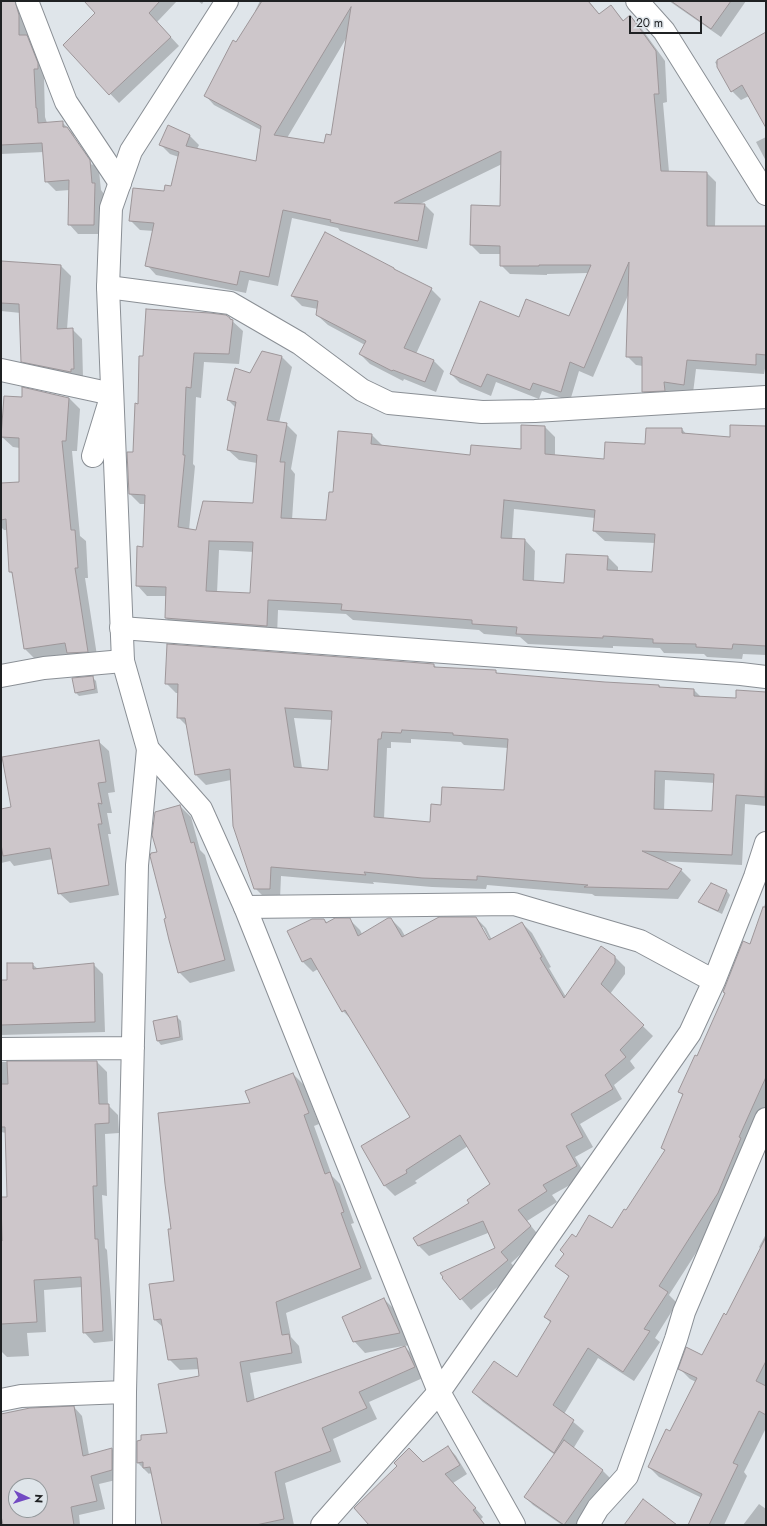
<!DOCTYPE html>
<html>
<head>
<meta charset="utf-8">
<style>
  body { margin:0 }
  #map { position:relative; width:767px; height:1526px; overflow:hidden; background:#dfe5ea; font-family:Jost,sans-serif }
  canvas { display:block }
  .frame { position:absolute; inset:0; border:2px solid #1f2123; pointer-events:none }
  .north { position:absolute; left:8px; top:1478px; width:40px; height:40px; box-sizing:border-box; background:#dfe5ea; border:1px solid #92979a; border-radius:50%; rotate:94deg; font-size:11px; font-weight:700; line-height:16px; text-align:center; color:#1f2123 }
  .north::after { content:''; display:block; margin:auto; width:14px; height:18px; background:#724ac3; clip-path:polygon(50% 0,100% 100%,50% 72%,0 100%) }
  .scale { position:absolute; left:629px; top:16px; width:73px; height:18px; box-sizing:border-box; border:2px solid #1f2123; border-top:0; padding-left:5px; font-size:12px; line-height:14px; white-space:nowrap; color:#1f2123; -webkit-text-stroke:3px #dfe5ea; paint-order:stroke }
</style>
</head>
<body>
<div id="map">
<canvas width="767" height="1526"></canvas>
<div class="frame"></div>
<div class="north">N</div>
<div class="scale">20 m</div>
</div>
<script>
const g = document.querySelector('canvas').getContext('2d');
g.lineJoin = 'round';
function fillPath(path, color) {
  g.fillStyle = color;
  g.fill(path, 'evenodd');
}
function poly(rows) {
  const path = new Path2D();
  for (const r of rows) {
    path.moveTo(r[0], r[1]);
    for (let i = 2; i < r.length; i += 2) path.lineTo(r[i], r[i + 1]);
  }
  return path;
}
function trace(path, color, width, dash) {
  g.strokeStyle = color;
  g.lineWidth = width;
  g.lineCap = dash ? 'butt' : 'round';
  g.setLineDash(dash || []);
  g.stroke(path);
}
const shadow = poly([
  [86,1,177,1,157,22,179,46,119,103,64,45,97,13],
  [198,1,204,1,202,4],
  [260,1,589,1,600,15,611,6,624,21,630,16,639,25,665,61,667,102,663,103,669,172,707,173,716,182,715,227,766,227,766,363,764,374,696,369,693,393,673,391,673,399,652,401,643,392,643,366,636,365,627,356,629,293,593,377,579,371,570,401,542,391,539,399,496,382,491,396,460,383,451,374,519,319,569,317,588,273,547,274,547,275,510,274,501,265,501,254,480,254,471,245,501,207,502,164,418,205,425,205,434,214,427,249,340,231,338,228,292,218,278,286,249,280,246,293,156,275,147,265,154,231,140,230,130,220,172,187,179,157,170,154,161,145,169,126,190,136,199,145,197,149,256,162,261,130,214,105,205,95,256,12,255,11],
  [347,37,332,137,324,144,287,138],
  [669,1,746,1,721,37],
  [1,7,15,7,25,17,28,25,28,38,36,45,47,78,44,78,45,117,47,123,62,122,77,138,99,171,101,190,104,194,104,234,78,234,69,224,70,190,56,191,46,181,44,152,1,154],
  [73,136,75,136,93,164,92,165],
  [766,33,766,126,749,96,741,100,732,91,715,62],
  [766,137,766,161,756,142],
  [1,262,61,266,71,276,67,329,72,329,82,339,83,378,32,371,22,361,21,313,1,311],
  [394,269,398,273,431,289,441,299,416,354,434,361,444,371,436,392,404,379,403,381,370,364,360,354,365,345,328,325,317,315,318,309,302,306,292,296],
  [230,319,243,331,239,364,204,362,201,398,196,397,193,464,195,466,189,530,197,531,254,504,257,463,239,460,228,450,236,408,228,400,250,375,282,357,292,367,279,423,286,424,297,435,291,469,295,474,292,520,327,521,334,493,372,435,382,445,471,456,522,450,545,427,555,437,555,455,605,460,646,445,682,429,687,435,731,438,766,427,766,655,743,654,742,659,707,657,704,654,664,653,660,648,613,646,613,648,528,644,520,637,484,634,479,630,353,620,346,614,278,610,277,636,176,628,166,618,167,596,147,596,137,585,144,548,145,504,140,504,130,494,144,357],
  [514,509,595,518,594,531,605,541,656,543,653,573,618,572,618,567,608,557,565,584,534,582,535,551,525,540,512,540],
  [219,550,254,552,251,594,217,593],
  [69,398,80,409,77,451,72,451,80,536,86,541,88,578,85,578,98,662,79,663,69,654,35,659,25,649,14,575,10,572,7,530,4,530,1,527,1,484,20,482,20,448,13,447,2,437],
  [434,665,437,668,495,671,498,674,604,683,659,686,662,688,694,690,701,697,737,699,737,691,766,693,766,806,745,804,742,865,661,861,681,870,691,880,678,899,595,896,592,894,487,885,486,889,432,887,373,882,374,884,281,876,280,899,265,898,255,888,231,780,206,785,196,775,188,727,178,717,179,693,176,693,166,683],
  [294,718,332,720,329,771,302,768],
  [411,739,461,742,464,745,508,748,505,791,442,806,431,823,384,819,387,748,391,748,391,742,411,743],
  [665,780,715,783,713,812,664,811],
  [92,677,96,681,98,693,79,696,75,692],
  [98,741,109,751,115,792,108,793,112,813,107,813,111,834,108,834,119,895,70,903,59,893,53,859,14,866,10,861,1,863,1,810,12,808],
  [180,806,191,817,200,850,205,855,235,971,190,983,179,972,167,919,158,852],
  [711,884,727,891,730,895,722,914,703,905,700,902],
  [766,901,766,1110,728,1203,669,1295,677,1303,655,1338,660,1342,634,1381,598,1358,564,1414,584,1431,573,1449,602,1470,610,1478,577,1525,562,1525,533,1505,525,1497,555,1455,483,1402,473,1392,517,1379,551,1323,545,1317,569,1277,557,1265,577,1239,612,1229,626,1212,665,1151,662,1148,683,1096,680,1092,751,945],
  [476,918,486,928,492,940,522,923,532,933,551,967,549,968,566,997,614,956,625,967,625,974,610,994,653,1036,630,1061,635,1068,614,1085,622,1099,580,1124,593,1147,575,1157,586,1176,552,1195,557,1202,527,1221,540,1237,511,1263,517,1270,471,1310,443,1278,496,1249,488,1233,429,1256,419,1246,415,1238,470,1203,491,1184,468,1146,415,1181,417,1183,395,1196,385,1186,363,1146,412,1117,353,1021,343,1011,318,969,313,972,303,962,289,932,324,920,328,923,349,919,360,930,362,934,391,919,401,929,405,936],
  [480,927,483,927,492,944,490,945],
  [32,964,38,969,93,964,103,974,105,1032,1,1035,1,981,8,981],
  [177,1017,181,1021,183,1040,161,1045,158,1041,154,1022],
  [1,1062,97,1062,107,1072,108,1105,118,1115,119,1133,105,1134,107,1196,102,1195,105,1248,107,1250,111,1303,113,1341,94,1343,84,1332,82,1287,44,1290,46,1332,27,1333,29,1356,7,1357,1,1351,1,1237,3,1237,8,1198,6,1133,1,1132],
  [293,1074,304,1085,319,1124,314,1126,332,1176,340,1184,354,1223,351,1224,372,1279,286,1313,291,1337,299,1346,302,1363,250,1373,255,1401,404,1347,403,1346,365,1353,354,1341,384,1299,396,1311,411,1345,404,1346,416,1358,425,1377,369,1402,377,1419,333,1439,341,1462,285,1483,294,1525,163,1525,153,1476,150,1473,149,1474,138,1463,138,1442,168,1434,200,1377,200,1369,180,1370,169,1359,164,1328,155,1320,176,1281,172,1230,251,1104],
  [766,1234,766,1428,744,1472,747,1476,724,1525,690,1525,702,1498,659,1477,649,1467,671,1433,696,1382,690,1379,680,1369,703,1356,727,1316,761,1249,759,1247],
  [74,1407,82,1416,89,1455,112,1449,120,1458,120,1479,99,1484,105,1509,79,1515,80,1525,2,1525,1,1415],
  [16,1486,40,1486,40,1510,16,1510],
  [448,1447,456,1456,467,1474,453,1483,483,1517,481,1519,485,1525,371,1525,423,1463],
  [759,1504,766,1509,766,1525,743,1525]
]);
const building = poly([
  [1,1,15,1,19,15,19,35,27,35,38,63,38,69,34,69,36,108,37,108,38,123,63,121,63,127,67,127,90,160,92,183,95,183,94,225,68,225,69,180,45,182,42,143,1,145,1,1],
  [84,1,160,1,149,13,171,37,109,95,63,45,95,13,84,1],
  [262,1,588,1,599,14,611,5,623,21,630,15,656,51,659,94,654,94,661,171,707,172,707,226,766,226,766,355,756,354,756,365,687,360,684,385,664,382,665,391,642,392,642,357,626,357,629,262,584,368,570,362,561,392,533,383,530,390,487,374,481,387,450,374,480,301,519,317,526,299,569,316,591,265,539,265,539,266,500,266,500,246,470,245,471,205,500,206,501,151,394,203,425,204,418,241,330,222,331,220,283,210,269,277,240,271,237,285,145,266,154,223,129,221,133,188,164,191,165,185,171,186,179,152,159,145,168,125,190,135,186,146,256,161,261,126,204,96,233,40,236,42,262,1],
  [351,7,331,135,326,134,324,143,274,135,351,7],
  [671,1,731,1,711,29,671,1],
  [766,32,766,128,742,85,731,92,717,67,717,60,766,32],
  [325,232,394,268,394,269,432,288,404,348,434,360,425,382,393,370,392,371,359,354,366,341,316,315,318,301,291,296,325,232],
  [1,261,61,265,57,329,73,328,74,369,71,369,71,372,21,362,19,304,1,303,1,261],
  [146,309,210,313,226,315,230,318,230,319,233,320,229,354,194,353,191,388,186,387,183,455,185,455,178,527,196,530,203,501,253,503,257,455,227,450,236,402,227,400,235,368,250,373,262,351,282,356,267,420,287,423,280,462,285,462,281,518,326,520,329,492,333,492,338,431,372,434,371,444,470,455,471,445,521,449,521,425,545,426,545,454,604,459,605,442,645,444,646,428,682,428,682,433,730,437,730,425,766,426,766,646,733,644,732,649,696,647,696,644,653,643,653,639,603,636,603,638,516,634,517,627,472,624,472,620,341,610,342,604,268,600,267,626,165,618,166,587,136,586,137,546,143,547,145,495,129,494,127,452,133,452,135,403,138,404,139,356,143,356,146,309],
  [504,500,595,510,593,531,655,534,652,572,607,570,608,556,566,554,564,583,523,580,525,539,501,538,504,500],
  [209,541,253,542,250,593,206,591,209,541],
  [22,387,69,398,66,441,62,441,71,530,75,530,78,568,75,568,88,652,67,653,65,643,24,649,12,572,9,572,6,519,1,520,1,483,19,482,19,438,1,437,4,396,22,397,22,387],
  [167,644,434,664,434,667,496,670,496,673,605,682,659,685,659,687,694,689,694,696,736,698,736,690,766,692,765,797,736,795,732,855,642,851,682,869,668,889,584,887,588,885,477,876,477,880,422,878,364,872,366,875,271,867,270,889,254,889,233,826,230,769,195,775,185,718,177,718,178,684,165,684,167,644],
  [285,708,332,711,328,770,294,767,285,708],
  [402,730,453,733,453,735,508,739,504,790,442,787,441,805,431,804,430,822,374,817,378,739,381,739,382,732,401,733,402,730],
  [655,771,714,774,712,811,654,809,655,771],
  [93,676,95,689,75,693,72,678,93,676],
  [99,740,106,782,98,783,102,804,98,803,102,824,98,824,109,885,58,894,50,848,3,856,1,844,1,809,11,807,2,757,99,740],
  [180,805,191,843,194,842,225,960,178,973,169,940,164,919,166,918,150,856,151,853,157,852,152,835,155,812,180,805],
  [711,883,727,890,718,911,698,902,711,883],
  [763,907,766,907,766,1077,739,1137,741,1138,718,1193,659,1286,668,1292,644,1329,650,1331,623,1372,588,1348,553,1405,574,1420,554,1453,472,1392,494,1361,517,1377,551,1321,544,1317,569,1276,555,1266,564,1254,560,1250,572,1234,576,1237,589,1215,612,1228,624,1209,626,1210,665,1150,661,1148,683,1094,678,1092,695,1055,697,1056,725,993,723,992,743,941,750,944,763,907],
  [439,917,476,917,489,940,522,922,542,957,540,958,564,998,601,946,615,956,615,963,601,984,644,1025,620,1050,626,1057,605,1075,613,1089,571,1114,583,1137,566,1146,577,1166,543,1185,547,1191,518,1210,531,1226,501,1252,508,1260,460,1300,442,1278,443,1277,440,1273,495,1248,483,1221,418,1246,413,1238,469,1203,467,1200,490,1184,460,1135,406,1170,407,1173,384,1186,361,1146,410,1117,345,1010,342,1012,311,958,302,962,287,931,312,919,324,919,326,923,335,918,350,918,358,936,388,918,391,918,402,937,439,917],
  [7,963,33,963,33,969,94,963,95,1022,1,1025,1,980,7,980,7,963],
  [177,1016,180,1037,157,1041,153,1021,177,1016],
  [7,1061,97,1061,99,1104,109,1104,109,1123,95,1124,97,1186,93,1186,95,1239,98,1239,101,1292,103,1331,83,1333,81,1277,34,1280,37,1322,1,1324,1,1241,2,1241,1,1197,7,1197,5,1127,1,1127,1,1084,8,1084,7,1061],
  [293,1073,309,1113,304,1115,325,1174,330,1172,344,1212,341,1213,361,1268,276,1302,282,1335,289,1334,292,1353,240,1362,247,1402,405,1346,415,1367,359,1392,367,1408,322,1428,331,1451,275,1472,284,1519,256,1525,162,1525,150,1467,143,1468,143,1462,137,1463,137,1441,141,1440,141,1435,167,1433,158,1384,199,1376,197,1358,168,1360,161,1319,154,1320,149,1284,174,1281,168,1229,171,1229,165,1184,158,1113,250,1103,245,1091,293,1073],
  [766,1237,766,1361,756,1381,766,1386,766,1415,759,1411,733,1463,738,1465,709,1525,688,1525,702,1494,648,1467,666,1429,670,1431,697,1378,678,1369,686,1347,702,1355,724,1313,726,1315,766,1237],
  [384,1298,400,1333,353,1342,342,1317,384,1298],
  [74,1406,83,1456,112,1448,112,1470,91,1476,97,1501,71,1507,74,1525,3,1525,1,1516,1,1414,30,1408,74,1406],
  [16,1486,40,1486,40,1510,16,1510,16,1486],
  [564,1440,603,1470,564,1525,524,1497,564,1440],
  [448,1446,460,1465,445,1474,476,1508,473,1510,485,1525,369,1525,354,1508,397,1466,394,1463,409,1448,423,1462,448,1446],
  [643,1499,677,1525,624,1525,643,1499]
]);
const street = poly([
  [27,1,66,102,120,183],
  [637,1,664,31,766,194],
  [108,287,230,303,299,343,362,390,389,403,482,412,535,411,766,397],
  [1,370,112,394,93,456],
  [121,628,741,674,766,677],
  [1,676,44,668,123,661],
  [245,907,514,904,640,941,714,981],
  [1,1049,133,1048],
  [1,1400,21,1396,125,1392],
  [124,1525,125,1392,137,865,148,749],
  [322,1525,439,1392,690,1033,714,981,755,877,766,843],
  [588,1525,598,1508,627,1476,676,1339,684,1312,766,1119]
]);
const secondary = poly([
  [227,1,131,151,111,208,108,287,123,661,148,749,201,809,245,907,439,1392,514,1525]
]);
fillPath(shadow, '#0003');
fillPath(building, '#cdc6ca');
trace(building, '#9d9699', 1);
trace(street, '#8a8f95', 24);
trace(secondary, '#8a8f95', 24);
trace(street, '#fff', 22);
trace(secondary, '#fff', 22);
</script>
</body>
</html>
